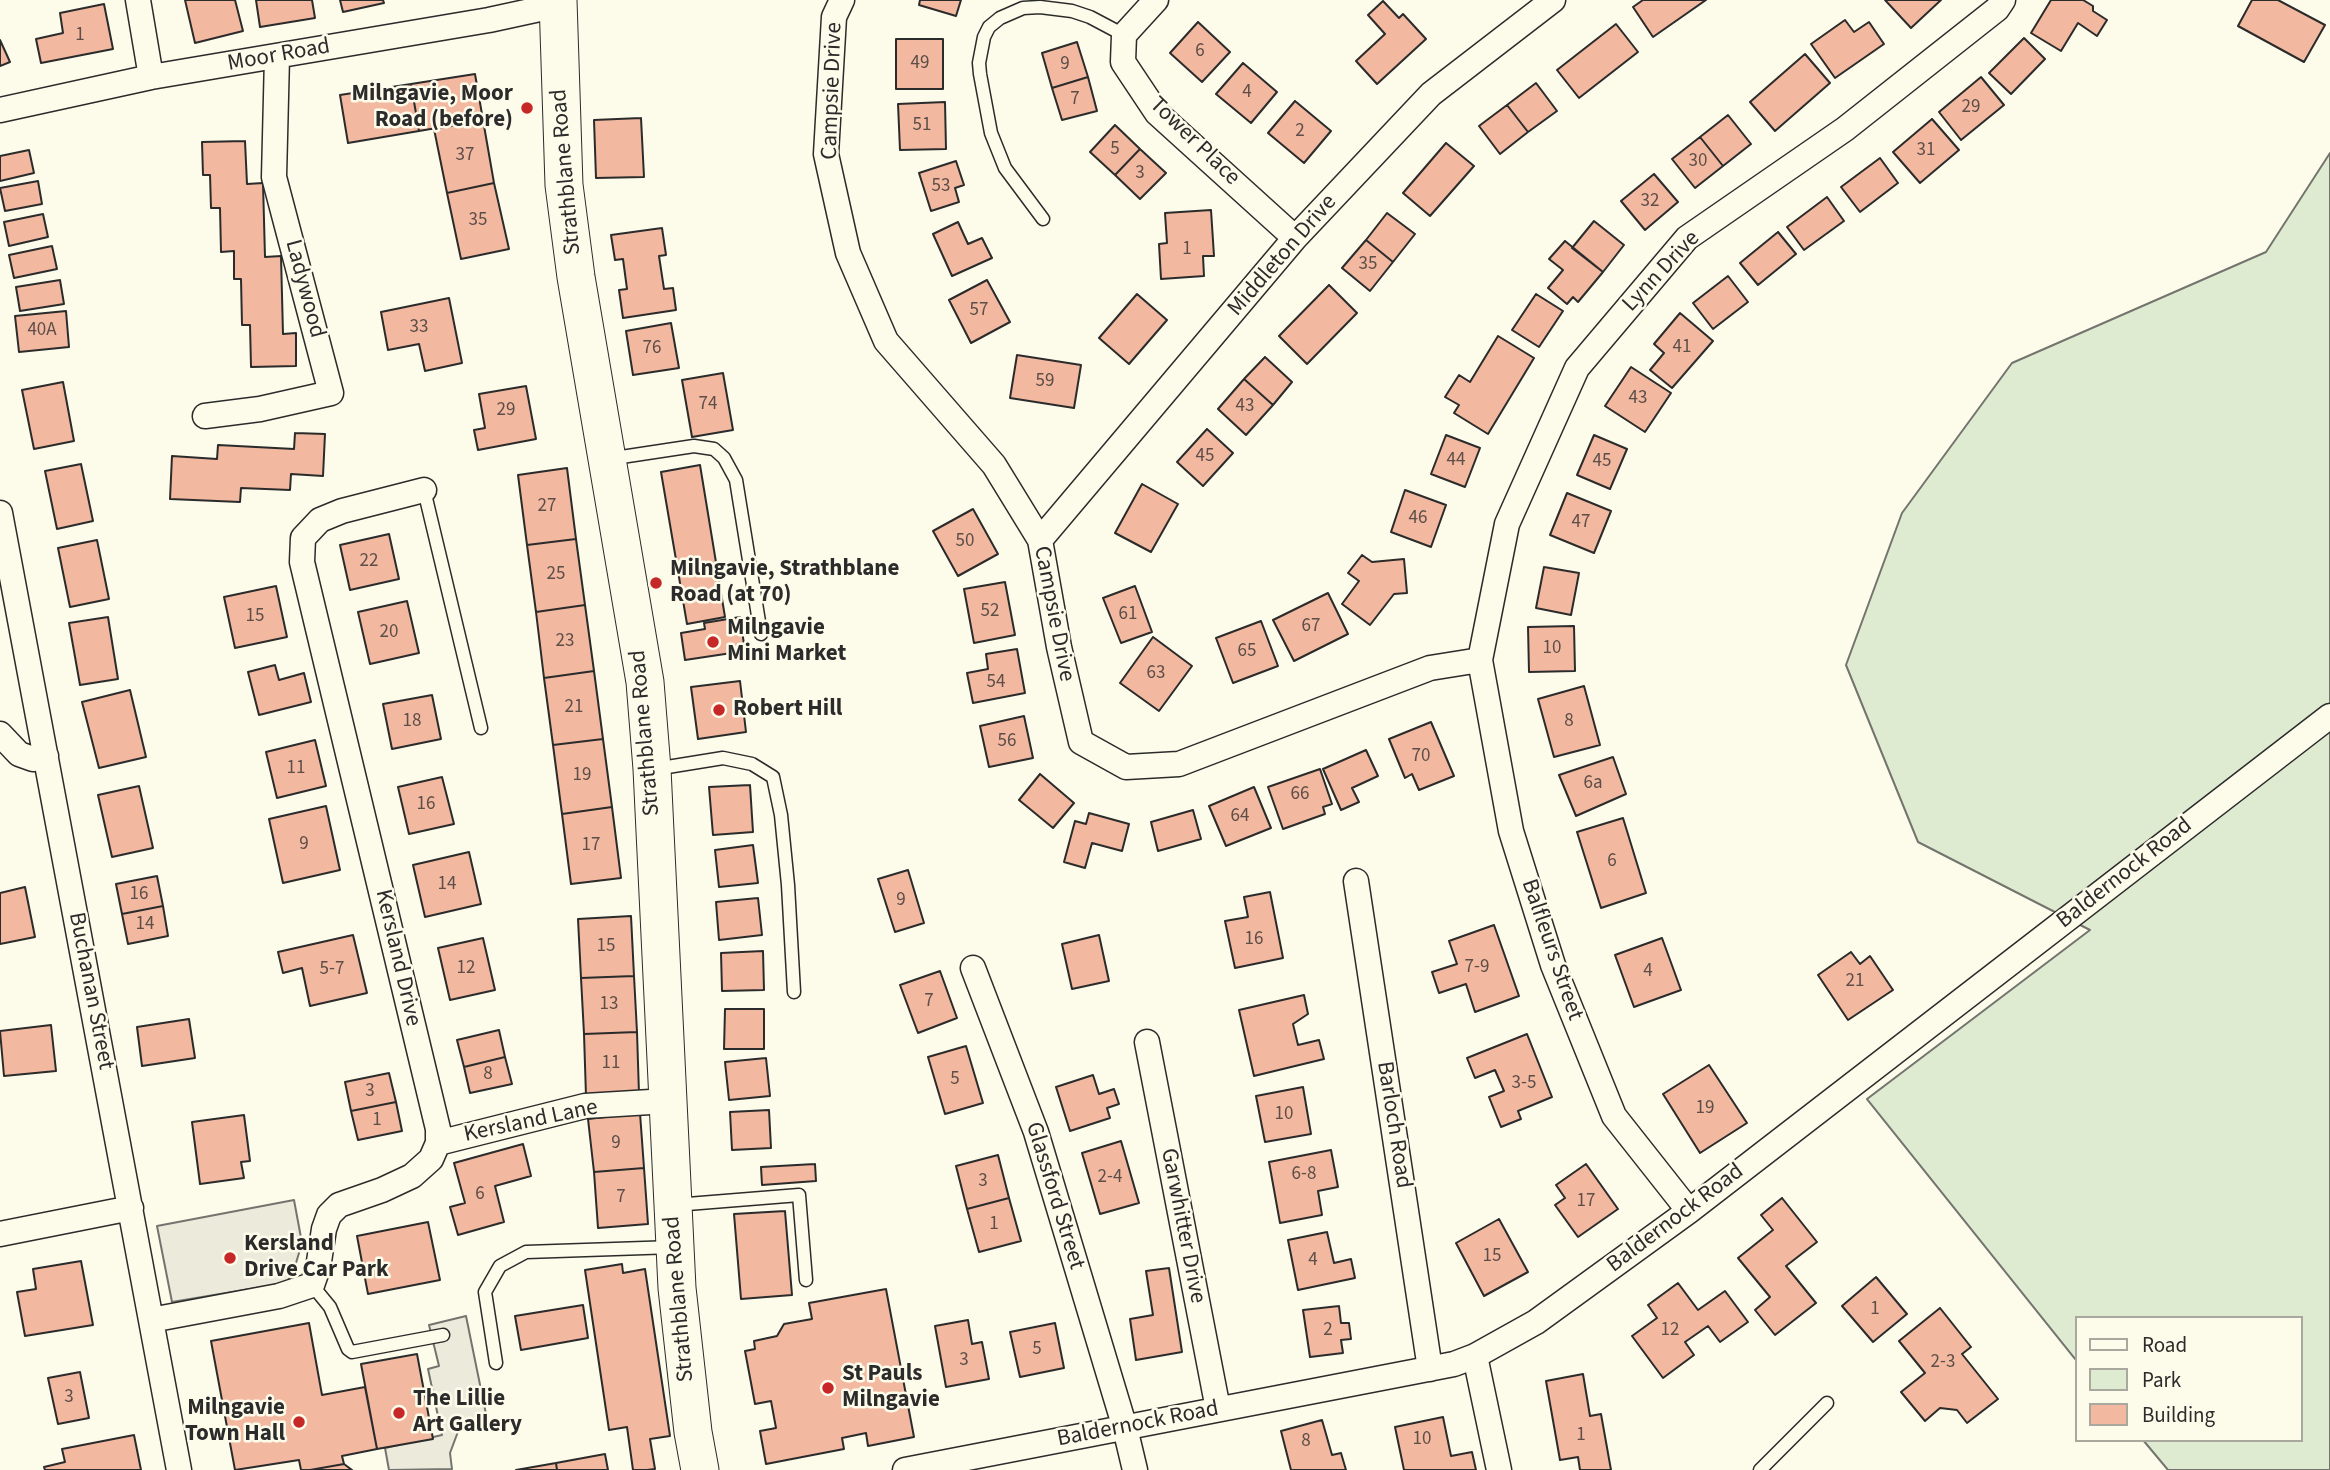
<!DOCTYPE html>
<html>
<head>
<meta charset="utf-8">
<style>
  body { margin:0 }
  #map { position:relative; width:2330px; height:1470px; overflow:hidden; background:#fdfbea; font-family:"Source Sans 3",sans-serif }
  canvas { display:block }
  .legend { position:absolute; left:2075px; top:1316px; width:228px; height:126px; box-sizing:border-box; background:#fdfbea; border:2px solid #a9a89e; margin:0; padding:9px 12px; list-style:none; font-size:21px; color:#2b2b2b }
  .legend li { display:flex; align-items:center; gap:14px; height:35px }
  .legend b { width:35px; border:2px solid #a9a89e }
</style>
</head>
<body>
<div id="map">
<canvas width="2330" height="1470"></canvas>
<ul class="legend">
<li><b style="height:9px;background:#fdfbea"></b>Road</li>
<li><b style="height:19px;background:#deebd1"></b>Park</li>
<li><b style="height:19px;background:#f2b8a0"></b>Building</li>
</ul>
</div>
<script>
const g = document.querySelector('canvas').getContext('2d');
g.lineJoin = 'round';
function fillPath(path, color) {
  g.fillStyle = color;
  g.fill(path, 'evenodd');
}
function poly(rows) {
  const path = new Path2D();
  for (const r of rows) {
    path.moveTo(r[0], r[1]);
    for (let i = 2; i < r.length; i += 2) path.lineTo(r[i], r[i + 1]);
  }
  return path;
}
function trace(path, color, width, dash) {
  g.strokeStyle = color;
  g.lineWidth = width;
  g.lineCap = dash ? 'butt' : 'round';
  g.setLineDash(dash || []);
  g.stroke(path);
}
function label(font, color, halo, rows, align = 'center') {
  g.font = font + ' "Source Sans 3",sans-serif';
  g.lineWidth = 5;
  g.setLineDash([]);
  g.textBaseline = 'middle';
  g.strokeStyle = halo;
  g.fillStyle = color;
  for (const [text, x, y, turn = 0] of rows) {
    g.save();
    g.translate(x, y);
    g.rotate((+turn || 0) * Math.PI / 180);
    g.textAlign = isNaN(turn) ? turn : align;
    if (halo) g.strokeText(text, 0, 0);
    g.fillText(text, 0, 0);
    g.restore();
  }
}
const green = poly([
  [2330,153,2330,1470,2168,1470,2143,1440,2300,1440,2300,1318,2076,1318,2076,1360,1867,1099,2090,930,1918,842,1846,665,1902,513,2012,363,2266,252,2330,153]
]);
const parking = poly([
  [294,1200,302,1243,293,1273,286,1283,172,1302,157,1226,294,1200],
  [466,1316,487,1419,462,1421,450,1453,452,1469,389,1470,385,1448,442,1435,428,1369,439,1366,429,1325,466,1316]
]);
const building = poly([
  [185,0,235,0,243,31,195,43,185,0],
  [256,0,312,0,315,18,260,27,256,0],
  [340,0,383,0,384,3,343,12,340,0],
  [920,0,961,0,956,16,919,5,920,0],
  [1643,0,1706,0,1653,37,1633,7,1643,0],
  [1885,0,1941,0,1911,28,1885,0],
  [2051,0,2083,0,2093,6,2093,11,2107,20,2097,36,2078,23,2061,51,2031,33,2051,0],
  [2252,0,2278,0,2325,25,2304,62,2238,26,2252,0],
  [1383,1,1399,18,1403,14,1426,39,1377,84,1356,61,1385,34,1368,15,1383,1],
  [104,4,113,49,41,63,36,39,63,33,60,13,104,4],
  [1845,20,1854,32,1869,22,1884,44,1835,78,1811,44,1845,20],
  [1198,22,1230,52,1202,82,1170,53,1198,22],
  [1616,24,1638,52,1579,98,1557,70,1616,24],
  [2024,38,2045,59,2011,94,1989,73,2024,38],
  [896,39,943,39,943,89,896,89,896,39],
  [0,40,10,62,0,66,0,40],
  [1077,42,1088,77,1052,88,1042,53,1077,42],
  [1805,54,1830,83,1775,131,1750,102,1805,54],
  [1243,63,1277,92,1251,123,1216,94,1243,63],
  [475,74,483,120,419,131,411,84,475,74],
  [1088,77,1097,111,1062,120,1052,88,1088,77],
  [1981,77,2004,105,1961,140,1939,112,1981,77],
  [1536,83,1557,111,1528,132,1507,105,1536,83],
  [411,84,419,131,348,143,340,95,411,84],
  [1295,101,1331,131,1304,163,1268,133,1295,101],
  [945,102,946,149,900,150,898,104,945,102],
  [1507,105,1528,132,1500,154,1479,126,1507,105],
  [1728,115,1751,144,1723,166,1700,137,1728,115],
  [641,118,644,177,596,178,594,120,641,118],
  [1932,119,1959,150,1920,183,1893,152,1932,119],
  [483,120,494,183,447,193,434,129,483,120],
  [1115,125,1140,149,1115,175,1090,152,1115,125],
  [1700,137,1723,166,1695,188,1672,159,1700,137],
  [245,141,247,184,263,183,265,257,281,256,283,334,296,333,296,366,251,367,250,325,242,325,241,279,234,279,234,251,221,252,220,208,211,208,210,175,203,175,202,142,245,141],
  [1446,143,1474,166,1430,216,1403,193,1446,143],
  [1140,149,1166,173,1140,199,1115,175,1140,149],
  [29,150,34,173,0,181,0,156,29,150],
  [1880,158,1898,183,1860,212,1841,187,1880,158],
  [956,161,964,185,955,188,959,202,931,211,919,173,956,161],
  [1654,174,1678,202,1645,230,1621,201,1654,174],
  [38,181,42,204,5,211,0,188,38,181],
  [494,183,509,249,461,259,447,193,494,183],
  [1827,197,1844,221,1804,250,1787,227,1827,197],
  [1211,210,1214,256,1203,256,1204,276,1161,279,1159,244,1167,243,1165,213,1211,210],
  [1387,213,1415,234,1393,262,1366,240,1387,213],
  [43,214,48,237,9,246,4,222,43,214],
  [1594,221,1624,245,1603,272,1572,248,1594,221],
  [958,222,968,244,982,238,992,258,952,276,933,234,958,222],
  [662,228,666,255,659,256,664,289,673,288,676,310,623,318,619,290,627,289,623,259,615,260,611,235,662,228],
  [1778,232,1796,254,1758,285,1740,263,1778,232],
  [1366,240,1393,262,1370,291,1342,268,1366,240],
  [1565,241,1603,272,1578,302,1573,297,1567,304,1548,288,1563,270,1549,259,1565,241],
  [52,246,57,269,14,278,9,255,52,246],
  [1728,276,1748,302,1713,329,1693,303,1728,276],
  [60,280,64,304,20,311,16,287,60,280],
  [987,280,1010,322,971,343,949,300,987,280],
  [1329,285,1357,313,1307,364,1279,336,1329,285],
  [1137,294,1167,320,1129,364,1099,338,1137,294],
  [1536,294,1563,311,1539,347,1512,330,1536,294],
  [449,298,462,363,425,371,419,344,388,350,381,312,449,298],
  [66,311,69,347,19,352,15,316,66,311],
  [1680,313,1713,341,1672,388,1650,370,1664,353,1654,344,1680,313],
  [671,323,679,368,633,375,626,331,671,323],
  [1498,336,1534,358,1488,434,1454,413,1459,405,1445,397,1459,375,1470,382,1498,336],
  [1017,355,1081,365,1074,408,1010,398,1017,355],
  [1265,357,1292,382,1273,405,1244,379,1265,357],
  [1631,367,1671,393,1645,432,1605,406,1631,367],
  [723,373,733,430,692,437,682,380,723,373],
  [1244,379,1273,405,1246,435,1218,409,1244,379],
  [63,382,74,441,34,449,22,390,63,382],
  [526,386,536,439,478,450,474,430,485,428,479,394,526,386],
  [1207,429,1233,453,1203,486,1177,462,1207,429],
  [295,433,325,434,323,476,291,474,290,490,241,488,240,502,170,499,172,456,217,459,218,445,294,449,295,433],
  [1446,435,1480,448,1465,487,1431,474,1446,435],
  [1594,435,1627,449,1610,489,1577,475,1594,435],
  [81,464,93,521,57,529,45,471,81,464],
  [700,465,725,617,687,624,661,472,700,465],
  [567,468,576,539,527,545,518,475,567,468],
  [1142,484,1178,504,1151,552,1115,533,1142,484],
  [1405,490,1446,505,1431,547,1391,532,1405,490],
  [1567,493,1611,511,1594,553,1550,535,1567,493],
  [973,509,998,554,958,576,933,531,973,509],
  [389,534,399,579,350,590,340,545,389,534],
  [576,539,585,605,536,612,527,545,576,539],
  [97,540,109,599,70,607,58,548,97,540],
  [1362,555,1372,562,1404,559,1407,593,1394,594,1370,625,1342,604,1359,581,1348,573,1362,555],
  [1544,567,1579,573,1571,615,1536,608,1544,567],
  [1005,582,1015,635,974,643,964,589,1005,582],
  [276,586,287,637,235,648,224,597,276,586],
  [1135,586,1152,632,1121,643,1103,598,1135,586],
  [1328,593,1348,634,1294,661,1273,620,1328,593],
  [407,601,419,653,370,664,358,612,407,601],
  [585,605,594,671,544,678,536,612,585,605],
  [108,617,118,679,80,685,69,623,108,617],
  [740,617,745,651,685,660,681,633,705,629,704,623,740,617],
  [1261,621,1278,666,1233,683,1216,638,1261,621],
  [1574,626,1575,671,1529,672,1528,627,1574,626],
  [1153,637,1192,666,1159,711,1120,683,1153,637],
  [1017,649,1025,693,973,703,967,673,988,669,986,654,1017,649],
  [275,665,279,680,304,673,311,702,259,715,248,672,275,665],
  [594,671,603,739,553,745,544,678,594,671],
  [740,681,746,732,698,739,691,687,740,681],
  [1584,686,1600,745,1554,757,1538,699,1584,686],
  [130,690,146,757,99,768,82,702,130,690],
  [432,695,441,739,392,749,383,704,432,695],
  [1024,716,1033,758,989,767,980,726,1024,716],
  [1431,722,1454,776,1419,790,1412,774,1405,778,1389,739,1431,722],
  [603,739,612,807,562,814,553,745,603,739],
  [315,740,326,786,277,798,266,752,315,740],
  [1366,750,1378,776,1352,788,1359,802,1341,810,1323,769,1366,750],
  [1613,757,1626,794,1576,816,1559,775,1613,757],
  [1320,769,1332,804,1323,807,1325,814,1283,829,1268,787,1320,769],
  [1040,774,1074,803,1053,828,1019,800,1040,774],
  [442,777,454,824,409,834,398,787,442,777],
  [750,785,753,832,713,835,709,787,750,785],
  [139,786,153,848,112,857,98,795,139,786],
  [1254,787,1271,828,1226,846,1209,806,1254,787],
  [326,806,340,870,283,883,269,819,326,806],
  [612,807,621,878,571,884,562,814,612,807],
  [1193,810,1201,839,1158,851,1151,822,1193,810],
  [1089,813,1129,824,1122,851,1092,843,1085,868,1064,862,1075,821,1086,824,1089,813],
  [1623,818,1646,893,1601,908,1577,832,1623,818],
  [753,845,758,883,719,887,715,850,753,845],
  [469,852,481,904,425,917,413,865,469,852],
  [908,870,924,923,895,932,878,879,908,870],
  [157,876,163,906,122,914,116,884,157,876],
  [25,887,35,937,0,944,0,893,25,887],
  [1270,892,1283,958,1235,968,1225,921,1248,917,1244,897,1270,892],
  [758,898,762,935,719,940,716,902,758,898],
  [163,906,168,936,128,944,122,914,163,906],
  [631,916,634,976,581,978,578,919,631,916],
  [1494,925,1519,996,1475,1012,1466,984,1439,993,1432,972,1457,964,1449,941,1494,925],
  [353,935,367,993,310,1006,302,968,283,973,278,952,353,935],
  [1099,935,1109,981,1072,989,1062,944,1099,935],
  [483,938,495,990,450,1000,438,948,483,938],
  [1662,938,1681,990,1634,1007,1615,955,1662,938],
  [763,951,764,990,722,991,721,953,763,951],
  [1851,952,1860,964,1870,956,1893,990,1848,1020,1818,975,1851,952],
  [940,971,957,1018,918,1033,900,985,940,971],
  [634,976,637,1032,584,1034,581,978,634,976],
  [1304,995,1308,1014,1293,1024,1298,1045,1319,1040,1324,1059,1254,1076,1239,1010,1304,995],
  [725,1009,764,1009,764,1049,724,1049,725,1009],
  [189,1019,195,1058,142,1066,137,1027,189,1019],
  [51,1025,56,1071,4,1076,0,1031,51,1025],
  [499,1030,505,1057,464,1067,457,1040,499,1030],
  [637,1032,639,1094,586,1096,584,1034,637,1032],
  [1527,1034,1552,1097,1518,1111,1521,1119,1501,1127,1489,1097,1504,1091,1495,1070,1475,1078,1467,1058,1527,1034],
  [966,1046,983,1103,945,1114,928,1057,966,1046],
  [505,1057,512,1084,470,1093,464,1067,505,1057],
  [766,1058,770,1096,729,1100,725,1062,766,1058],
  [1709,1065,1747,1123,1700,1153,1663,1094,1709,1065],
  [389,1073,396,1102,351,1111,345,1082,389,1073],
  [1093,1075,1099,1094,1114,1089,1119,1104,1107,1108,1110,1118,1070,1131,1056,1087,1093,1075],
  [1303,1087,1311,1134,1265,1142,1256,1096,1303,1087],
  [396,1102,402,1131,358,1140,351,1111,396,1102],
  [769,1110,771,1148,732,1150,730,1112,769,1110],
  [640,1113,644,1168,594,1172,588,1119,640,1113],
  [244,1115,250,1161,241,1162,244,1178,200,1184,192,1122,244,1115],
  [1121,1141,1139,1203,1100,1214,1082,1153,1121,1141],
  [523,1144,531,1176,495,1186,504,1222,458,1235,450,1207,465,1203,454,1163,523,1144],
  [1331,1150,1338,1187,1318,1191,1322,1215,1280,1223,1269,1162,1331,1150],
  [998,1155,1009,1198,967,1209,956,1166,998,1155],
  [815,1164,816,1181,762,1185,761,1167,815,1164],
  [1586,1164,1618,1209,1578,1237,1555,1205,1565,1198,1556,1185,1586,1164],
  [644,1168,648,1224,598,1228,594,1172,644,1168],
  [1009,1198,1021,1241,979,1252,967,1209,1009,1198],
  [1782,1198,1817,1242,1786,1266,1816,1303,1775,1335,1755,1310,1770,1297,1738,1258,1773,1230,1761,1215,1782,1198],
  [785,1211,792,1295,741,1299,734,1214,785,1211],
  [1499,1219,1528,1272,1484,1296,1456,1243,1499,1219],
  [428,1222,440,1280,368,1294,357,1236,428,1222],
  [1327,1232,1334,1263,1351,1259,1355,1278,1298,1290,1288,1240,1327,1232],
  [81,1261,93,1325,25,1336,17,1292,36,1289,33,1269,81,1261],
  [622,1264,623,1273,645,1269,670,1436,650,1439,655,1469,647,1470,633,1470,627,1427,609,1430,585,1270,622,1264],
  [1169,1268,1182,1352,1136,1360,1130,1319,1153,1315,1146,1271,1169,1268],
  [1876,1277,1907,1314,1873,1342,1842,1306,1876,1277],
  [1678,1283,1698,1310,1725,1291,1748,1322,1720,1342,1708,1326,1685,1342,1694,1355,1663,1378,1632,1336,1657,1318,1648,1305,1678,1283],
  [886,1289,914,1437,868,1446,866,1433,842,1438,844,1449,766,1464,760,1431,776,1428,771,1401,755,1404,745,1351,755,1349,754,1341,777,1336,784,1324,812,1319,809,1303,886,1289],
  [583,1305,588,1338,521,1350,515,1316,583,1305],
  [1339,1306,1341,1323,1349,1323,1351,1339,1341,1340,1343,1353,1310,1357,1303,1310,1339,1306],
  [1940,1308,1971,1347,1962,1354,1998,1399,1967,1423,1957,1410,1940,1408,1925,1421,1901,1392,1925,1373,1899,1341,1940,1308],
  [968,1320,972,1344,982,1342,989,1379,946,1387,935,1326,968,1320],
  [309,1323,322,1395,365,1387,377,1449,342,1456,344,1464,310,1470,301,1470,299,1460,235,1470,211,1341,309,1323],
  [1055,1323,1064,1368,1020,1377,1010,1332,1055,1323],
  [417,1354,433,1439,377,1449,361,1364,417,1354],
  [80,1372,89,1418,58,1424,48,1378,80,1372],
  [1583,1374,1590,1416,1601,1414,1611,1470,1580,1470,1578,1457,1560,1460,1546,1381,1583,1374],
  [1443,1417,1451,1456,1472,1452,1476,1470,1404,1470,1395,1427,1443,1417],
  [1322,1420,1332,1455,1341,1453,1346,1470,1291,1470,1281,1431,1322,1420],
  [134,1435,141,1470,45,1470,44,1467,65,1462,62,1449,134,1435],
  [605,1454,608,1470,557,1470,556,1463,605,1454],
  [556,1463,557,1470,516,1470,556,1463],
  [344,1464,352,1470,310,1470,344,1464]
]);
const lane = poly([
  [1043,219,1005,168,991,133,980,74,979,63,984,37,989,27,1000,18,1023,8,1040,7,1072,11,1090,17,1124,35],
  [608,459,694,446,714,449,724,458,736,480,761,634],
  [424,490,481,728],
  [655,769,723,758,752,764,773,777,781,815,788,885,794,992],
  [675,1205,799,1195,806,1280],
  [312,1285,330,1307,348,1349,352,1352,443,1335],
  [496,1363,485,1292,500,1266,526,1252,674,1247],
  [1760,1470,1827,1403]
]);
const street = poly([
  [138,0,151,77],
  [842,0,834,17,826,154,848,253,886,341,994,465,1040,540,1059,647,1081,742,1126,767,1179,764,1430,668,1480,660],
  [1156,0,1124,35,1123,62,1157,113,1295,238],
  [0,110,151,77,489,20,558,5],
  [205,416,260,409,331,393,274,177,277,57],
  [0,513,179,1470],
  [1040,540,1295,238,1431,94,1553,0],
  [0,734,19,754,33,759,46,756],
  [1356,881,1430,1369],
  [973,968,1036,1132,1125,1428,1135,1470],
  [1147,1042,1218,1409],
  [438,1143,585,1106,667,1101],
  [1689,1211,1614,1116,1553,965,1511,831,1480,660,1507,524,1577,368,1687,238,1845,129,1997,9,2003,0],
  [0,1234,131,1208],
  [151,1320,279,1296,312,1285,318,1268,324,1229,329,1215,339,1205,382,1190,412,1176,431,1159,438,1143,438,1129,302,562,303,538,320,520,342,511,424,490],
  [1475,1356,1499,1470],
  [905,1470,1454,1364,1475,1356,1536,1322,1689,1211,2330,716]
]);
const primary = poly([
  [558,0,564,185,576,277,645,682,652,769,677,1288,693,1432,700,1470]
]);
const markers = [
  [527,108,7,"#c62828"],
  [656,583,7,"#c62828"],
  [713,642,7,"#c62828"],
  [719,710,7,"#c62828"],
  [230,1258,7,"#c62828"],
  [828,1388,7,"#c62828"],
  [399,1413,7,"#c62828"],
  [299,1422,7,"#c62828"]
];
const numberNames = [
  ["1",80,36],
  ["6",1200,52],
  ["49",920,64],
  ["9",1065,65],
  ["4",1247,93],
  ["7",1075,100],
  ["29",1971,108],
  ["51",922,126],
  ["2",1300,132],
  ["5",1115,150],
  ["31",1926,151],
  ["37",465,156],
  ["30",1698,162],
  ["3",1140,174],
  ["53",941,187],
  ["32",1650,202],
  ["35",478,221],
  ["1",1187,250],
  ["35",1368,265],
  ["57",979,311],
  ["33",419,328],
  ["40A",42,331],
  ["41",1682,348],
  ["76",652,349],
  ["59",1045,382],
  ["43",1638,399],
  ["74",708,405],
  ["43",1245,407],
  ["29",506,411],
  ["45",1205,457],
  ["44",1456,461],
  ["45",1602,462],
  ["27",547,507],
  ["46",1418,519],
  ["47",1581,523],
  ["50",965,542],
  ["22",369,562],
  ["25",556,575],
  ["52",990,612],
  ["61",1128,615],
  ["15",255,617],
  ["67",1311,627],
  ["20",389,633],
  ["23",565,642],
  ["10",1552,649],
  ["65",1247,652],
  ["63",1156,674],
  ["54",996,683],
  ["21",574,708],
  ["18",412,722],
  ["8",1569,722],
  ["56",1007,742],
  ["70",1421,757],
  ["11",296,769],
  ["19",582,776],
  ["6a",1593,784],
  ["66",1300,795],
  ["16",426,805],
  ["64",1240,817],
  ["9",304,845],
  ["17",591,846],
  ["6",1612,862],
  ["14",447,885],
  ["16",139,895],
  ["9",901,901],
  ["14",145,925],
  ["16",1254,940],
  ["15",606,947],
  ["7-9",1477,968],
  ["12",466,969],
  ["5-7",332,970],
  ["4",1648,972],
  ["21",1855,982],
  ["7",929,1002],
  ["13",609,1005],
  ["11",611,1064],
  ["8",488,1075],
  ["5",955,1080],
  ["3-5",1524,1084],
  ["3",370,1092],
  ["19",1705,1109],
  ["10",1284,1115],
  ["1",377,1121],
  ["9",616,1144],
  ["6-8",1304,1175],
  ["2-4",1110,1178],
  ["3",983,1182],
  ["6",480,1195],
  ["7",621,1198],
  ["17",1586,1202],
  ["1",994,1225],
  ["15",1492,1257],
  ["4",1313,1261],
  ["1",1875,1310],
  ["2",1328,1331],
  ["12",1670,1331],
  ["5",1037,1350],
  ["3",964,1361],
  ["2-3",1943,1363],
  ["3",69,1398],
  ["1",1581,1436],
  ["10",1422,1440],
  ["8",1306,1442]
];
const streetNames = [
  ["Moor Road",279,56,-10],
  ["Campsie Drive",833,91,-88],
  ["Tower Place",1194,142,44],
  ["Strathblane Road",567,172,-95],
  ["Middleton Drive",1283,256,-49],
  ["Lynn Drive",1662,272,-47],
  ["Ladywood",304,289,75],
  ["Campsie Drive",1053,614,79],
  ["Strathblane Road",646,733,-95],
  ["Baldernock Road",2125,874,-38],
  ["Balfleurs Street",1551,950,71],
  ["Kersland Drive",397,958,77],
  ["Buchanan Street",90,991,79],
  ["Kersland Lane",531,1122,-12],
  ["Barloch Road",1393,1125,81],
  ["Glassford Street",1054,1196,73],
  ["Baldernock Road",1676,1219,-37],
  ["Garwhitter Drive",1182,1226,79],
  ["Strathblane Road",680,1299,-95],
  ["Baldernock Road",1138,1425,-11]
];
const poiNames = [
  ["Milngavie, Moor",513,95,"right"],
  ["Road (before)",513,121,"right"],
  ["Milngavie, Strathblane",670,570],
  ["Road (at 70)",670,596],
  ["Milngavie",727,629],
  ["Mini Market",727,655],
  ["Robert Hill",733,710],
  ["Kersland",244,1245],
  ["Drive Car Park",244,1271],
  ["St Pauls",842,1375],
  ["Milngavie",842,1401],
  ["The Lillie",413,1400],
  ["Art Gallery",413,1426],
  ["Milngavie",285,1409,"right"],
  ["Town Hall",285,1435,"right"]
];
fillPath(green, '#deebd1');
trace(green, '#74746e', 2);
fillPath(parking, '#eceadb');
trace(parking, '#74746e', 2);
fillPath(building, '#f2b8a0');
trace(building, '#2b2b2b', 2);
trace(lane, '#2b2b2b', 15);
trace(street, '#2b2b2b', 27);
trace(primary, '#2b2b2b', 39);
trace(lane, '#fdfbea', 12);
trace(street, '#fdfbea', 24);
trace(primary, '#fdfbea', 37);
for (const [x, y, r, color] of markers) {
  const dot = new Path2D();
  dot.arc(x, y, r, 0, 2 * Math.PI);
  g.fillStyle = color;
  g.fill(dot);
  trace(dot, '#fdfbea', 2.5);
}
label('19px', '#5d4e48', null, numberNames);
label('23px', '#2b2b2b', '#fdfbea', streetNames);
label('bold 23px', '#2b2b2b', '#fdfbea', poiNames, 'left');
</script>
</body>
</html>
